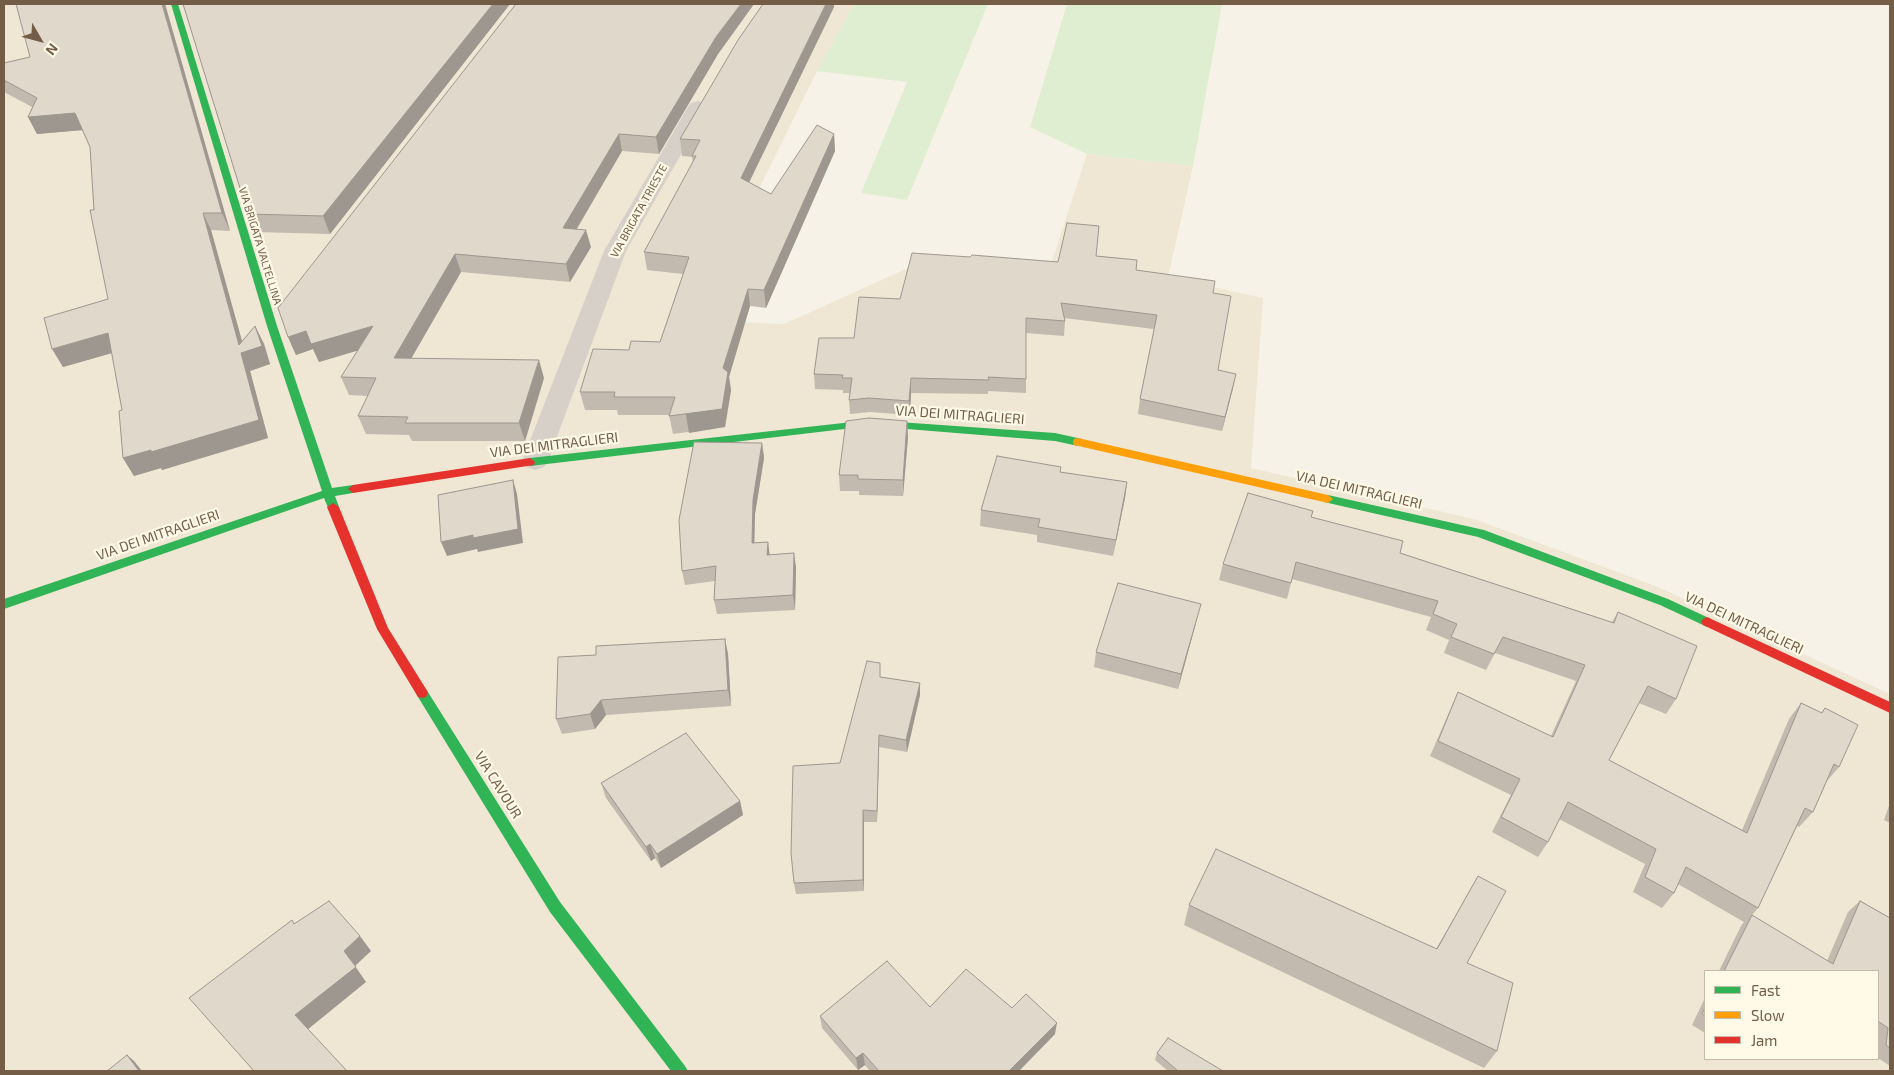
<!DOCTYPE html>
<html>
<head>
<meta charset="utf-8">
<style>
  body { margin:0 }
  #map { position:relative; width:1894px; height:1075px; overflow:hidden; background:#f7f2e7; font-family:"Exo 2",sans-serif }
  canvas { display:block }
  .frame { position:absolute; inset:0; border:5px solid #745d47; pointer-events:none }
  .legend { position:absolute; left:1704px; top:970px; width:175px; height:90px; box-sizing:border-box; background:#fff9e7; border:1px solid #c7bba7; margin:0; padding:6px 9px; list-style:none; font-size:15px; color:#745d47 }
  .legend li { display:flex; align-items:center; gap:10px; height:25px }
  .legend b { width:25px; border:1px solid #c7bba7 }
  .north { position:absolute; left:15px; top:15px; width:50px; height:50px; -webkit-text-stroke:4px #fff9e7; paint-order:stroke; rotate:128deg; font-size:14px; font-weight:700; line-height:20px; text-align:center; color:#745d47 }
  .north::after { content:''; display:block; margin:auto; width:18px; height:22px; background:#745d47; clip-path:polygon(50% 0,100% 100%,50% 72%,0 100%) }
</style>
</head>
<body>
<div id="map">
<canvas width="1894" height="1075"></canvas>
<div class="frame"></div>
<ul class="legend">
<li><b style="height:6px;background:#30b455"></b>Fast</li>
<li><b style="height:6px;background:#ff9f0a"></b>Slow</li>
<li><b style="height:6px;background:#e5322d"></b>Jam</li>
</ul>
<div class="north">N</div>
</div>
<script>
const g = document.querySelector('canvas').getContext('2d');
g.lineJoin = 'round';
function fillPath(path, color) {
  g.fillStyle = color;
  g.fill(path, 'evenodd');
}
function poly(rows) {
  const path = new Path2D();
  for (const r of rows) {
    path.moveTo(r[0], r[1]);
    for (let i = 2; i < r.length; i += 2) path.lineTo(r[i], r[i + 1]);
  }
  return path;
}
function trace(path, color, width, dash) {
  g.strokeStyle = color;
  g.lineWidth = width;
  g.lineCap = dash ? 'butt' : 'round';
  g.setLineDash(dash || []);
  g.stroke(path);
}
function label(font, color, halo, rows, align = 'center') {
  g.font = font + ' "Exo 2",sans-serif';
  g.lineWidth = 4.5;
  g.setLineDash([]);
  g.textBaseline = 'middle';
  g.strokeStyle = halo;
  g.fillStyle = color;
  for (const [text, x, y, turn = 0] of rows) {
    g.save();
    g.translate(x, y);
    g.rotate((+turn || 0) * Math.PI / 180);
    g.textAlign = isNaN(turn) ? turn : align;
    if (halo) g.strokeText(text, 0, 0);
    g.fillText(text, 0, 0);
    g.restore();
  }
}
const residential = poly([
  [4,4,854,4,817,71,712,285,712,321,784,324,919,263,1050,267,1087,154,1193,166,1168,277,1263,298,1251,468,1474,519,1658,587,1890,694,1890,1071,4,1071],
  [1705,971,1878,971,1878,1059,1705,1059]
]);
const green = poly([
  [854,4,988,4,907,200,861,193,907,82,817,71],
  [1067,4,1222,4,1193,166,1087,154,1030,127]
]);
const street = poly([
  [698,101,705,103,708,107,626,251,548,461,544,467,535,470,526,467,522,461,604,251,688,107,691,103,698,101]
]);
const fast = poly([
  [171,4,178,4,277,326,332,488,353,485,358,489,353,493,335,496,339,507,337,510,329,510,324,498,4,609,4,599,322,491,267,326,171,4],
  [870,420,1055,433,1082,439,1083,442,1078,446,1055,441,870,426,530,466,525,462,530,458,870,420],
  [1328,495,1484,530,1668,599,1711,619,1713,622,1711,625,1707,627,1703,625,1660,605,1478,537,1324,502,1323,499,1328,495],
  [422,688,426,689,560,902,685,1066,688,1071,671,1071,550,912,418,697,416,693,418,689,422,688]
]);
const slow = poly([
  [1078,438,1328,495,1333,499,1328,503,1074,445,1073,442,1074,439,1078,438]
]);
const jam = poly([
  [530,458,535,462,534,465,353,493,348,489,353,485,530,458],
  [333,503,339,507,388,628,426,689,428,693,426,697,422,698,418,697,377,629,327,507,333,503],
  [1707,617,1890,702,1890,713,1703,625,1701,622,1703,619,1707,617]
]);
const wall = poly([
  [165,4,230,231,211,230,242,341,255,326,264,344,270,364,250,371,268,438,162,470,161,468,134,476,123,458,122,410,112,353,63,367,108,299,94,210,90,147,82,130,37,134,28,117,32,107,4,92,4,63,30,57],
  [183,4,510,4,330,234,256,232,248,214],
  [516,4,754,4,718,54,659,154,622,151,577,229,591,247,570,282,461,272,411,359,544,378,525,441,412,441,409,435,366,434,358,416,368,396,349,395,341,377,358,350,319,362,313,349,296,355,288,337],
  [763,4,834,4,834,7,749,182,771,194,834,134,835,151,766,308,750,306,729,377,731,390,725,427,673,434,669,415,618,415,617,410,585,410,580,392,629,350,660,342,683,274,647,270,644,252,693,163,692,157,682,156,680,139],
  [1096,256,1136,270,1213,293,1218,370,1233,388,1222,431,1138,414,1140,399,1154,329,1064,318,1065,321,1064,336,1026,333,1026,393,988,391,988,394,911,393,910,415,870,412,850,414,849,400,850,393,843,393,843,390,815,389,814,374,854,338,900,299,1058,262],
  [907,421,908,437,903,496,859,495,859,491,840,491,839,475],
  [762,443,764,458,755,514,754,543,768,542,769,554,796,567,795,610,717,614,714,600,715,581,685,585,682,571],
  [1060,472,1127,482,1125,498,1113,556,1037,542,1037,535,980,526,981,510],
  [1311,517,1400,553,1612,622,1618,612,1676,699,1666,714,1639,703,1609,760,1742,830,1789,719,1801,703,1821,713,1825,708,1839,767,1827,781,1813,812,1799,827,1797,826,1758,908,1752,915,1827,961,1848,912,1860,901,1890,918,1890,1066,1878,1058,1878,971,1719,971,1741,926,1744,922,1678,884,1674,893,1662,908,1633,892,1645,864,1559,819,1548,842,1538,857,1492,832,1511,795,1430,756,1458,692,1551,736,1576,681,1495,653,1486,670,1444,653,1449,640,1426,630,1431,617,1292,579,1287,599,1219,580,1223,564],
  [1197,619,1178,689,1094,667,1096,652],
  [725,639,728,654,731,706,606,715,595,729,562,734,556,719,596,655],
  [881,677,920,683,920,695,907,752,879,747,877,822,864,822,864,891,796,894,794,883,840,763],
  [601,783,740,801,743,815,661,868,655,858,651,861,606,798],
  [1890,803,1890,823,1884,820],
  [1478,876,1467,963,1497,1051,1484,1068,1184,925,1189,905,1436,949],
  [1705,998,1705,1033,1692,1025],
  [930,1007,1012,1008,1055,1034,1019,1071,870,1071,865,1065,858,1070,822,1028,820,1016],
  [1157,1053,1223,1071,1168,1071,1155,1060]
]);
const shadedWall = poly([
  [162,4,165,4,230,231,222,213],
  [493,4,510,4,330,234,323,216],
  [741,4,754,4,718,54,659,154,656,137,716,37],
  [826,4,834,4,834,7,743,195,741,178],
  [75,113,84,130,37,134,28,117],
  [619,134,622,151,567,245,563,228],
  [834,134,835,151,766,308,764,290],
  [203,213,211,230,245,352,255,326,264,344,270,364,250,371,268,438,162,470,161,468,134,476,123,458,241,353],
  [586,230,591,247,570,282,566,264],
  [455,254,461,272,401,376,394,358],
  [748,289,750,306,729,377,731,390,725,427,689,433,686,415,723,368],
  [373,326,380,344,319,362,313,349,296,355,288,337,306,331],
  [108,333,119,351,63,367,52,349],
  [539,360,544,378,525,441,519,423],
  [1236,374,1233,388,1222,431,1225,417],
  [911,378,911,393,910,415,909,401],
  [907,421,908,437,903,496,903,480],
  [762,443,764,458,755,514,754,558,752,543,753,500],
  [513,480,517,494,523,543,478,552,477,549,447,556,441,542],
  [1127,482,1125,498,1113,556,1116,540],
  [768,542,770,557,767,555],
  [794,553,796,567,795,610,793,595],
  [1201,604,1197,619,1178,689,1181,674],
  [725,639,728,654,731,706,728,690],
  [920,683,920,695,907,752,906,740],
  [601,700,606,715,595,729,590,714],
  [879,735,879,747,877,822,877,811],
  [740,801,743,815,661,868,657,854],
  [863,810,864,822,864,891,863,880],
  [650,844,655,858,651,861,646,847],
  [360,936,371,951,355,966,366,982,307,1030,295,1015,344,951],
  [1057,1023,1055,1034,1019,1071,1009,1071],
  [863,1053,865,1065,858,1070,856,1058],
  [127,1055,134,1061,142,1071,139,1071]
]);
const building = poly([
  [16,4,162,4,222,213,203,213,239,345,255,326,262,346,241,353,259,420,151,452,151,450,123,458,119,411,122,410,108,333,52,349,44,318,108,299,90,210,94,210,90,147,75,113,28,117,37,98,4,80,4,63,30,57,16,4],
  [183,4,493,4,323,216,248,214,183,4],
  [516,4,741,4,716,37,656,137,619,134,563,228,586,230,566,264,455,254,394,358,539,360,519,423,405,423,408,417,358,416,376,378,341,377,373,326,311,344,306,331,288,337,278,308,516,4],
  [763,4,826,4,741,178,771,194,817,125,834,134,764,290,748,289,723,368,728,372,722,409,669,416,675,397,614,397,615,392,580,392,593,349,629,350,631,341,660,342,689,257,644,252,696,156,692,156,700,140,680,139,738,40,763,4],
  [1067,223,1099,226,1096,256,1137,260,1136,270,1215,281,1213,293,1231,296,1218,370,1236,374,1225,417,1140,399,1157,315,1061,303,1065,321,1026,318,1026,379,988,377,989,380,911,378,909,401,869,398,849,400,852,378,842,378,843,375,814,374,819,338,854,338,859,297,900,299,912,253,970,257,972,255,1058,262,1067,223],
  [869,418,907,421,903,480,858,479,858,475,839,475,846,421,869,418],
  [694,442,762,443,753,500,752,543,768,542,767,555,794,553,793,595,714,600,716,566,682,571,679,520,694,442],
  [997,456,1061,467,1060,472,1127,482,1116,540,1038,527,1040,519,981,510,997,456],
  [513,480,518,529,473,538,473,535,441,542,438,495,513,480],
  [1248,493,1313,511,1311,517,1403,541,1400,553,1614,623,1618,612,1697,646,1676,699,1648,686,1609,760,1747,833,1801,703,1822,713,1825,708,1858,725,1839,767,1834,764,1813,812,1805,808,1758,908,1686,867,1674,893,1645,877,1656,849,1568,802,1548,842,1501,817,1520,779,1438,741,1458,692,1553,737,1585,665,1503,637,1494,654,1451,637,1457,624,1433,614,1438,601,1296,562,1291,583,1223,564,1248,493],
  [1118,583,1201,604,1181,674,1096,652,1118,583],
  [725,639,728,690,601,700,590,714,556,719,558,657,596,655,596,646,725,639],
  [867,661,880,663,880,677,920,683,906,740,879,735,877,811,863,810,863,880,794,883,791,853,793,766,840,763,867,661],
  [686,733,740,801,657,854,650,844,646,847,601,783,686,733],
  [1216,849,1437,949,1478,876,1506,891,1467,963,1513,983,1497,1051,1189,905,1216,849],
  [329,901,360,936,344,951,356,967,295,1015,347,1071,254,1071,189,998,292,920,294,924,329,901],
  [1860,901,1890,918,1890,1048,1886,1045,1888,1028,1878,1021,1878,971,1724,971,1752,915,1833,964,1860,901],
  [887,961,930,1007,966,969,1012,1008,1026,994,1057,1023,1009,1071,879,1071,863,1053,856,1058,820,1016,887,961],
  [1705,1008,1705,1016,1702,1014,1705,1008],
  [1168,1038,1223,1071,1178,1071,1157,1053,1168,1038],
  [127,1055,139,1071,107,1071,127,1055]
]);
const farStreetnames = [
  ["VIA BRIGATA TRIESTE",639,211,-61],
  ["VIA BRIGATA VALTELLINA",260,246,73]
];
const streetNames = [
  ["VIA DEI MITRAGLIERI",960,415,4],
  ["VIA DEI MITRAGLIERI",554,445,-7],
  ["VIA DEI MITRAGLIERI",1359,490,13],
  ["VIA DEI MITRAGLIERI",158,535,-19],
  ["VIA DEI MITRAGLIERI",1744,623,25],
  ["VIA CAVOUR",498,785,58]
];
fillPath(residential, '#f0e6d4');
fillPath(green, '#dfeed1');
fillPath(street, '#d7d0c9');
fillPath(fast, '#30b455');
fillPath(slow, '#ff9f0a');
fillPath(jam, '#e5322d');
fillPath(wall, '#c2baaf');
fillPath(shadedWall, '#9e978f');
fillPath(building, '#e1d8cc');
trace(building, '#9e978f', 1);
label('11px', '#745d47', '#fff9e7', farStreetnames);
label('14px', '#745d47', '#fff9e7', streetNames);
</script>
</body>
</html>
